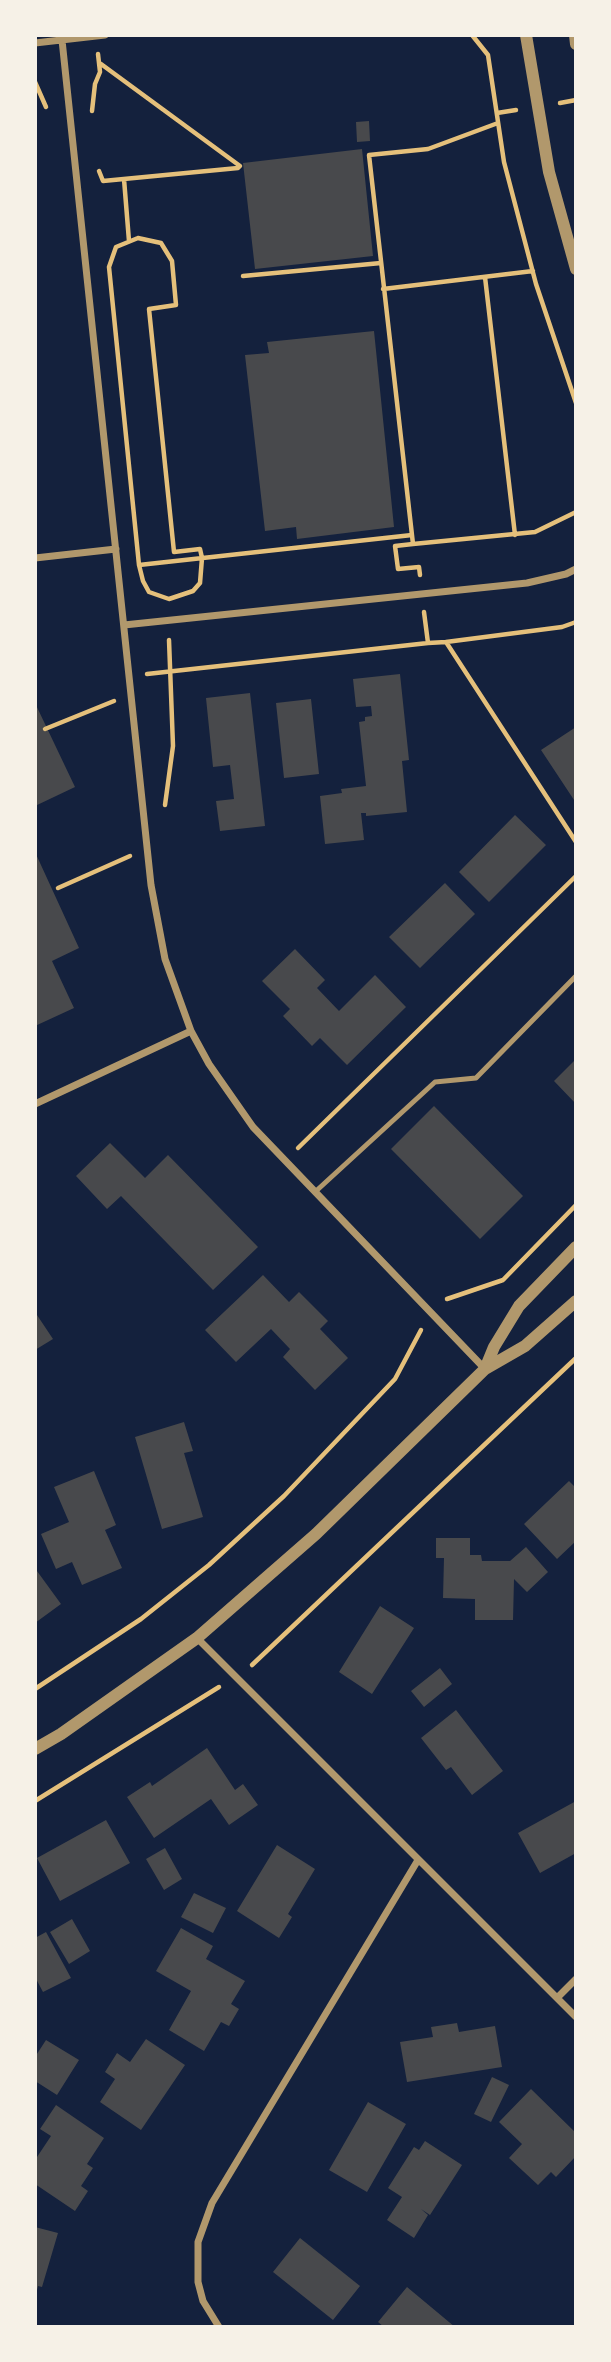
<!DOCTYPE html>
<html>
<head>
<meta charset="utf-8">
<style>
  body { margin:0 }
  #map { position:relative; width:611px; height:2362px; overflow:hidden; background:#14213d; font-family:"IBM Plex Serif",serif }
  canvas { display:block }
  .frame { position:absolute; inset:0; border:37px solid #f6f1e7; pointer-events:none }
</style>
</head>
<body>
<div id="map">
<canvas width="611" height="2362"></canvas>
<div class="frame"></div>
</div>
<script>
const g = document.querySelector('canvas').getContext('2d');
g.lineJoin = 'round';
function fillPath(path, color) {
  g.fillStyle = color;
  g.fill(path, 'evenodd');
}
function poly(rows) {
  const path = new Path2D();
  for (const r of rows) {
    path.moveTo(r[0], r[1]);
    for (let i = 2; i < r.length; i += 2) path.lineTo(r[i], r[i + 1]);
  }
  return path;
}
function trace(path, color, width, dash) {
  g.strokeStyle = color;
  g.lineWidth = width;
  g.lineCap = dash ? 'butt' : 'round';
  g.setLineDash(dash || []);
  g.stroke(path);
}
const building = poly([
  [369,121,370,141,357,142,356,122],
  [362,149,373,256,255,269,243,163],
  [374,331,394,527,297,539,296,527,265,531,245,355,269,353,267,342],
  [400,674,409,760,402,761,407,812,366,816,366,813,361,813,364,840,325,844,320,796,342,793,341,789,366,786,359,722,365,721,365,717,372,716,371,706,356,707,353,679],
  [250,693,265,826,220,831,216,801,234,799,230,765,213,767,206,698],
  [311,699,319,774,284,778,276,703],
  [35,703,75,787,35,806],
  [576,727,576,803,541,750],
  [515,815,546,845,489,902,459,872],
  [35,852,79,948,52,961,74,1008,35,1026],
  [445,883,475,914,420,968,389,937],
  [295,949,325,980,317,988,339,1011,375,975,406,1007,347,1065,320,1038,312,1046,283,1016,290,1009,262,981],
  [576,1059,576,1104,554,1081],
  [434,1106,523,1196,480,1239,391,1149],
  [110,1143,145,1178,168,1155,258,1247,213,1290,121,1196,107,1209,76,1176],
  [263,1275,289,1302,299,1292,328,1321,320,1329,348,1358,315,1390,283,1357,290,1349,271,1329,236,1362,205,1330],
  [35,1312,53,1339,35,1350],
  [184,1422,193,1451,184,1453,203,1517,162,1529,135,1437],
  [94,1471,116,1525,105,1530,122,1568,82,1585,72,1562,56,1569,41,1534,69,1522,54,1487],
  [569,1481,576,1488,576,1541,557,1559,524,1524],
  [436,1538,470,1538,470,1555,481,1555,482,1561,510,1561,526,1547,548,1572,527,1592,514,1579,513,1620,475,1620,475,1599,443,1598,444,1558,436,1558],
  [37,1571,61,1604,35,1623,35,1572],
  [380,1606,414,1628,372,1694,339,1672],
  [440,1668,452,1684,424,1707,411,1691],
  [456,1710,503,1771,472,1795,451,1767,446,1770,421,1738],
  [207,1748,235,1790,243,1784,258,1805,229,1825,211,1799,154,1838,127,1797,150,1782,152,1786],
  [576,1801,576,1853,540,1873,518,1833],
  [106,1820,130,1863,60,1901,37,1858],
  [277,1845,315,1869,288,1914,292,1917,279,1938,237,1911],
  [165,1848,182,1879,164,1890,146,1859],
  [194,1893,226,1908,213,1933,181,1917],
  [72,1919,90,1951,69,1964,50,1932],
  [181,1928,213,1946,206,1959,245,1981,231,2004,239,2009,229,2026,221,2022,204,2051,169,2030,191,1991,156,1971],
  [46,1932,71,1978,43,1992,35,1977,35,1938],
  [457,2023,459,2032,495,2026,502,2067,407,2082,400,2042,433,2037,431,2027],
  [146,2039,185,2065,141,2130,100,2102,115,2079,105,2072,117,2053,130,2062],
  [46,2040,79,2060,57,2095,35,2081,35,2057],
  [492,2077,509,2085,491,2122,474,2114],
  [531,2089,576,2133,576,2156,556,2177,551,2172,538,2185,509,2158,522,2144,499,2122],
  [368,2102,406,2124,367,2192,329,2170],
  [56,2105,104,2138,87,2164,93,2168,81,2186,88,2191,75,2211,35,2184,35,2160,51,2136,40,2129],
  [425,2141,462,2165,430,2215,421,2209,428,2215,414,2238,387,2220,402,2197,388,2188,414,2147,419,2150],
  [35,2227,58,2233,42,2287,38,2286,36,2294],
  [300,2238,360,2286,333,2320,273,2272],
  [407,2287,455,2327,384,2327,378,2322]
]);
const path = poly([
  [472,35,488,55,504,162,536,284,576,403],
  [35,82,46,107],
  [560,103,576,100],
  [92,111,95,84,100,72,98,54],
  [497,113,516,110],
  [99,171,103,181,238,168,240,166,101,64],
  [124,179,129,241],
  [138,238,161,243,172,261,176,305,149,309,174,552,200,549,202,558,200,583,193,591,169,599,149,592,143,581,139,565,109,267,116,247,138,238],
  [243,276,381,263],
  [485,277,515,535],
  [383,289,533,271],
  [413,544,535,532,576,512],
  [139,565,412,535],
  [420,575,419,567,398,569,395,546,413,544,369,155,428,149,498,123],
  [424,612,428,643,446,642,576,842],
  [446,642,562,627,576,622],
  [147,674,428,643],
  [45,729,114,701],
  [165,805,173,746,169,640],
  [58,888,130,856],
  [298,1148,576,876],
  [447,1299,503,1280,576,1205],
  [252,1665,576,1358],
  [35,1689,141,1619,209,1565,284,1496,395,1379,421,1330],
  [35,1801,219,1687]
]);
const service = poly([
  [315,1192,435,1082,476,1078,576,976]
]);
const minor = poly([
  [62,40,151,885,165,959,191,1031,209,1064,253,1127,485,1369],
  [35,43,105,35],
  [35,558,116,549],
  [124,625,527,583,566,574,576,569],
  [35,1104,191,1031],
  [197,1638,576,2017],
  [557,1998,576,1979],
  [219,2327,203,2301,198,2282,198,2242,212,2203,418,1860]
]);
const tertiary = poly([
  [526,35,549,172,576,269],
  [575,35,576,44],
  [485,1369,494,1347,519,1306,576,1247],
  [35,1749,61,1734,197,1638,316,1534,485,1369,525,1346,576,1301]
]);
fillPath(building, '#48494c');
trace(path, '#e5c07b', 4.5);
trace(service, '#b1986c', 5);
trace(minor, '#b1986c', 7);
trace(tertiary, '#b1986c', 12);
</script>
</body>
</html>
